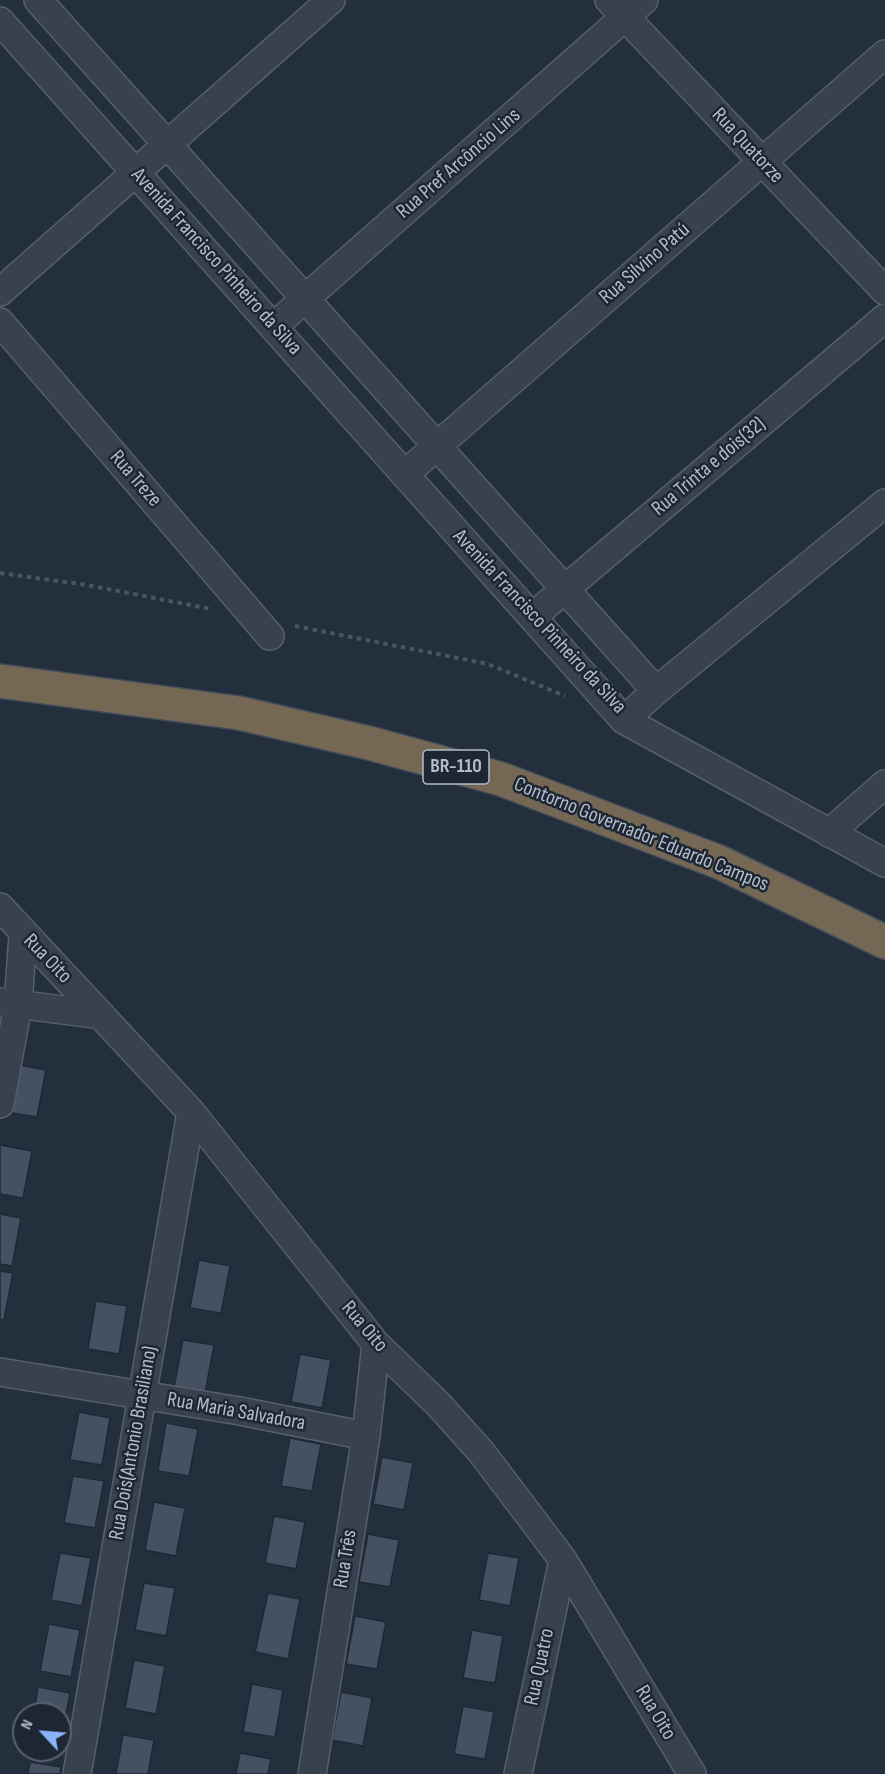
<!DOCTYPE html>
<html>
<head>
<meta charset="utf-8">
<style>
  body { margin:0 }
  #map { position:relative; width:885px; height:1774px; overflow:hidden; background:#242f3e; font-family:"Sofia Sans Condensed",sans-serif }
  canvas { display:block }
  .north { position:absolute; left:12px; top:1702px; width:60px; height:60px; box-sizing:border-box; background:#1d2633; border:2px solid #59626f; border-radius:50%; rotate:296deg; font-size:16px; font-weight:700; line-height:24px; text-align:center; color:#b4bcc9 }
  .north::after { content:''; display:block; margin:auto; width:21px; height:27px; background:#8ab4f8; clip-path:polygon(50% 0,100% 100%,50% 72%,0 100%) }
</style>
</head>
<body>
<div id="map">
<canvas width="885" height="1774"></canvas>
<div class="north">N</div>
</div>
<script>
const g = document.querySelector('canvas').getContext('2d');
g.lineJoin = 'round';
function fillPath(path, color) {
  g.fillStyle = color;
  g.fill(path, 'evenodd');
}
function poly(rows) {
  const path = new Path2D();
  for (const r of rows) {
    path.moveTo(r[0], r[1]);
    for (let i = 2; i < r.length; i += 2) path.lineTo(r[i], r[i + 1]);
  }
  return path;
}
function trace(path, color, width, dash) {
  g.strokeStyle = color;
  g.lineWidth = width;
  g.lineCap = dash ? 'butt' : 'round';
  g.setLineDash(dash || []);
  g.stroke(path);
}
function label(font, color, halo, rows, align = 'center') {
  g.font = font + ' "Sofia Sans Condensed",sans-serif';
  g.lineWidth = 5;
  g.setLineDash([]);
  g.textBaseline = 'middle';
  g.strokeStyle = halo;
  g.fillStyle = color;
  for (const [text, x, y, turn = 0] of rows) {
    g.save();
    g.translate(x, y);
    g.rotate((+turn || 0) * Math.PI / 180);
    g.textAlign = isNaN(turn) ? turn : align;
    if (halo) g.strokeText(text, 0, 0);
    g.fillText(text, 0, 0);
    g.restore();
  }
}
const building = poly([
  [14,1064,46,1070,37,1117,6,1112,14,1064],
  [0,1145,32,1151,23,1198,0,1194,0,1145],
  [0,1214,21,1218,12,1266,0,1264,0,1214],
  [199,1260,230,1266,221,1313,190,1308,199,1260],
  [0,1271,13,1273,4,1320,0,1320,0,1271],
  [96,1301,127,1306,119,1354,88,1349,96,1301],
  [183,1340,214,1345,205,1393,174,1387,183,1340],
  [300,1354,331,1360,322,1408,291,1402,300,1354],
  [79,1412,110,1418,102,1465,70,1460,79,1412],
  [166,1423,198,1429,189,1476,158,1471,166,1423],
  [290,1438,321,1444,312,1491,281,1486,290,1438],
  [382,1457,413,1463,404,1510,373,1504,382,1457],
  [73,1476,104,1481,95,1528,64,1523,73,1476],
  [154,1502,185,1508,176,1556,145,1550,154,1502],
  [274,1516,305,1522,296,1569,265,1563,274,1516],
  [368,1534,399,1540,390,1587,359,1582,368,1534],
  [60,1553,91,1558,82,1606,51,1600,60,1553],
  [488,1553,519,1558,510,1606,479,1600,488,1553],
  [144,1583,175,1588,166,1636,135,1630,144,1583],
  [268,1593,300,1599,288,1659,255,1652,268,1593],
  [355,1616,386,1622,377,1669,346,1664,355,1616],
  [49,1624,80,1630,71,1677,40,1671,49,1624],
  [472,1630,503,1636,495,1683,463,1678,472,1630],
  [134,1660,165,1666,156,1714,125,1708,134,1660],
  [252,1684,283,1690,275,1737,243,1732,252,1684],
  [38,1687,70,1693,61,1741,60,1714,34,1714,38,1687],
  [341,1692,372,1698,363,1746,332,1740,341,1692],
  [463,1706,494,1712,485,1759,454,1754,463,1706],
  [123,1735,154,1740,148,1774,116,1774,123,1735],
  [240,1753,271,1759,268,1774,236,1774,240,1753],
  [30,1762,61,1767,60,1774,28,1774,30,1762]
]);
const path = poly([
  [0,573,87,585,211,609],
  [295,626,488,664,565,696]
]);
const street = poly([
  [609,0,885,291],
  [0,21,624,720,656,691,38,0],
  [0,292,331,0],
  [0,322,270,636],
  [273,327,644,0],
  [405,474,885,54],
  [532,617,885,318],
  [656,691,885,503],
  [624,720,885,863],
  [829,833,885,784],
  [0,907,191,1112,376,1344,439,1405,482,1453,563,1560,692,1774],
  [1,1002,101,1015],
  [0,1104,18,1005,23,935],
  [0,1372,240,1411,366,1436],
  [77,1774,191,1112],
  [312,1774,366,1436,376,1344],
  [518,1774,563,1560]
]);
const highway = poly([
  [0,681,239,713,369,743,501,779,719,862,885,942]
]);
const shields = [
  [456,767,66]
];
const shieldNames = [
  ["BR-110",456,767]
];
const streetNames = [
  ["Rua Quatorze",747,146,47],
  ["Rua Pref Arcôncio Lins",459,164,-41],
  ["Avenida Francisco Pinheiro da Silva",216,262,48],
  ["Rua Silvino Patú",645,264,-41],
  ["Rua Trinta e dois(32)",709,467,-40],
  ["Rua Treze",135,479,49],
  ["Avenida Francisco Pinheiro da Silva",539,622,47],
  ["Contorno Governador Eduardo Campos",641,835,22],
  ["Rua Oito",47,959,46],
  ["Rua Oito",364,1327,50],
  ["Rua Maria Salvadora",236,1412,10],
  ["Rua Dois(Antonio Brasiliano)",134,1443,-80],
  ["Rua Três",346,1559,-81],
  ["Rua Quatro",540,1667,-78],
  ["Rua Oito",655,1713,59]
];
fillPath(building, '#455162');
trace(building, '#1f2835', 1.5);
trace(street, '#565f6c', 30);
trace(highway, '#434c59', 36);
trace(path, '#44595c', 4, [4.5, 4.5]);
trace(street, '#38414e', 27);
trace(highway, '#746855', 33);
for (const [x, y, w] of shields) {
  const box = new Path2D();
  box.roundRect(x - w / 2, y - 17, w, 34, 4.5);
  g.fillStyle = '#1d2633';
  g.fill(box);
  trace(box, '#b4bcc9', 1.5);
}
label('bold 20px', '#b4bcc9', null, shieldNames);
label('21px', '#b4bcc9', '#1d2633', streetNames);
</script>
</body>
</html>
